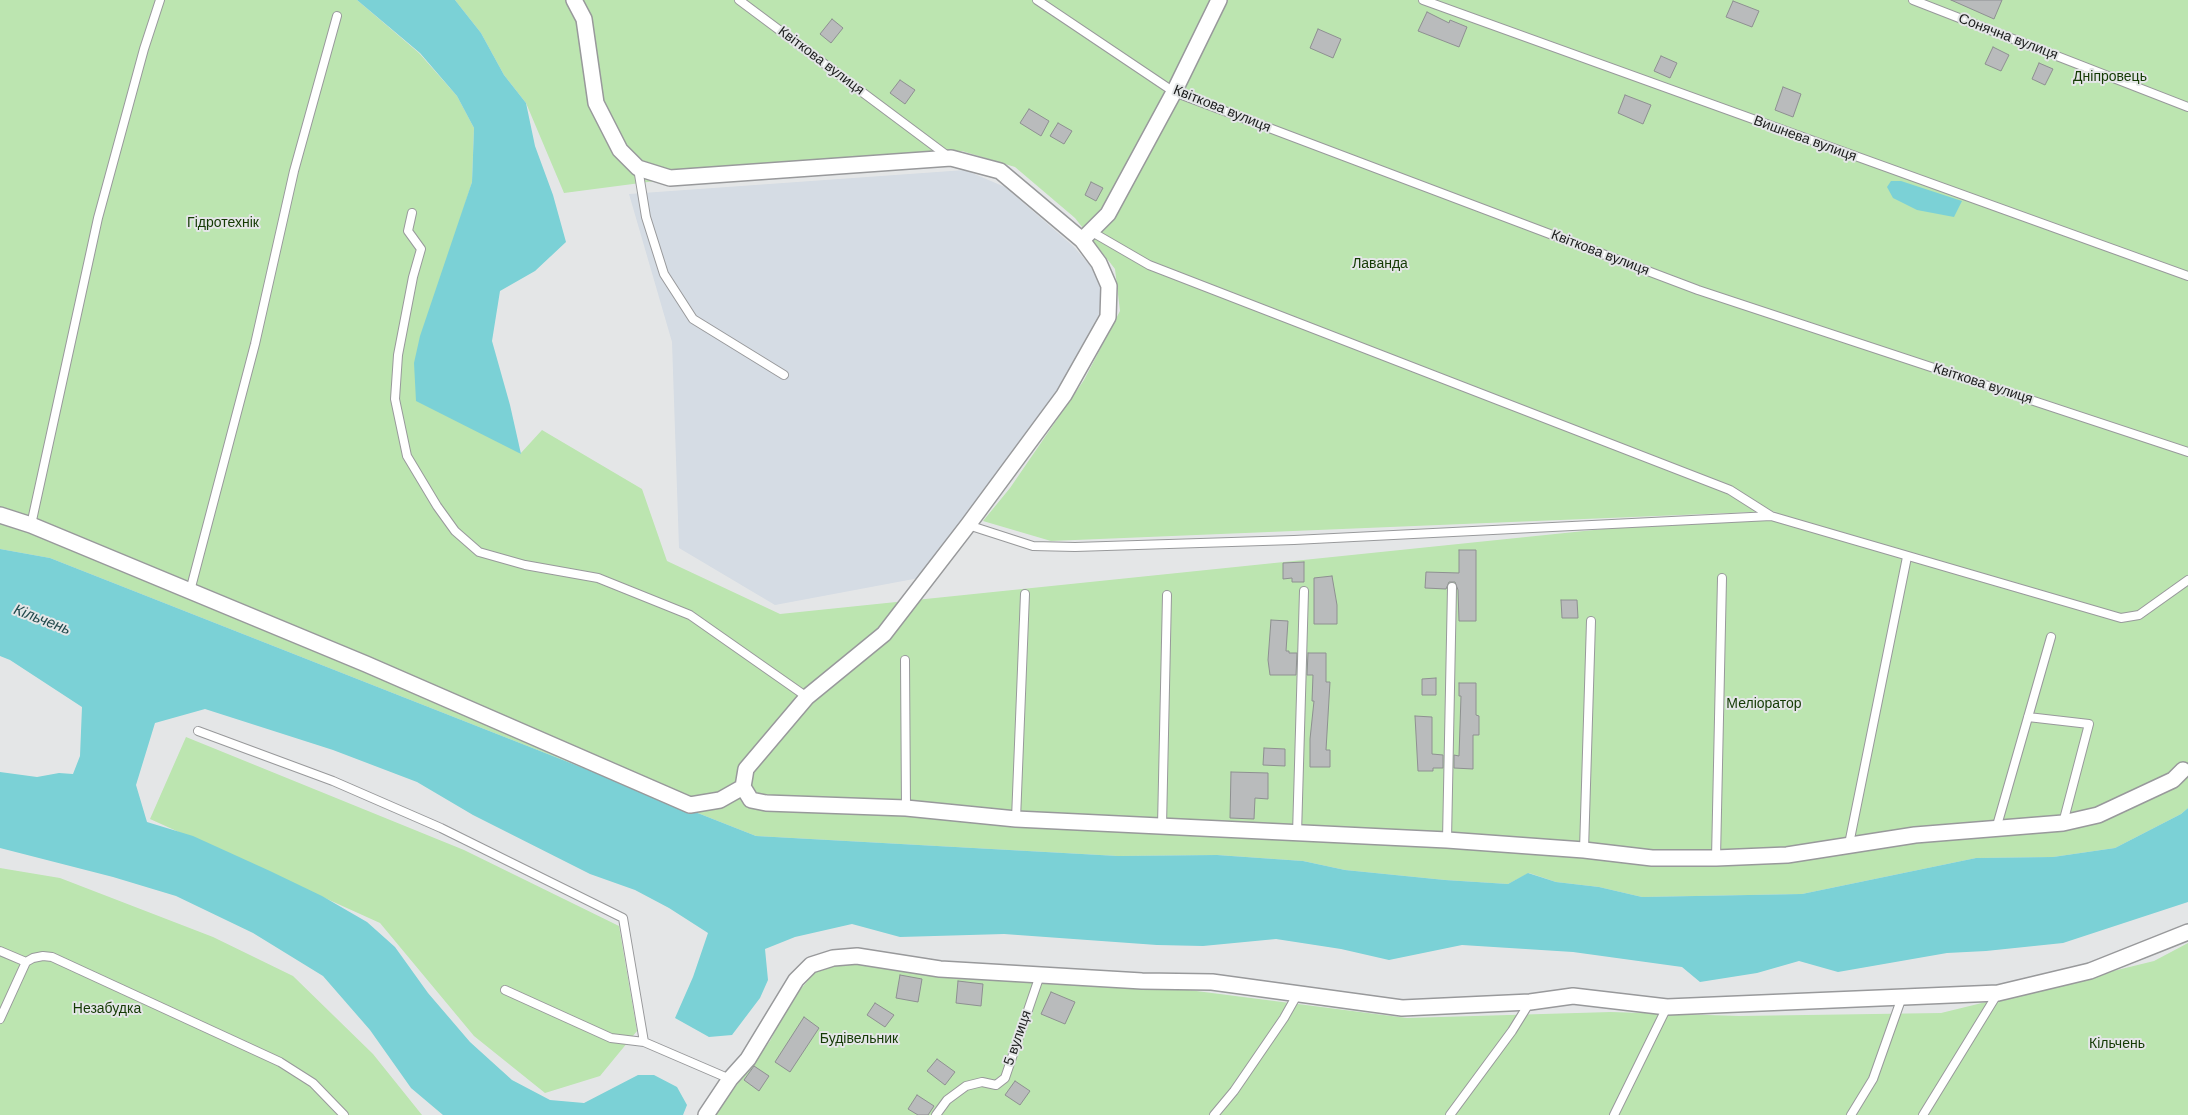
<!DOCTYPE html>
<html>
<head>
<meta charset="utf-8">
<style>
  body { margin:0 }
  canvas { display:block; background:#e4e6e7 }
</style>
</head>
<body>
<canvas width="2188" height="1115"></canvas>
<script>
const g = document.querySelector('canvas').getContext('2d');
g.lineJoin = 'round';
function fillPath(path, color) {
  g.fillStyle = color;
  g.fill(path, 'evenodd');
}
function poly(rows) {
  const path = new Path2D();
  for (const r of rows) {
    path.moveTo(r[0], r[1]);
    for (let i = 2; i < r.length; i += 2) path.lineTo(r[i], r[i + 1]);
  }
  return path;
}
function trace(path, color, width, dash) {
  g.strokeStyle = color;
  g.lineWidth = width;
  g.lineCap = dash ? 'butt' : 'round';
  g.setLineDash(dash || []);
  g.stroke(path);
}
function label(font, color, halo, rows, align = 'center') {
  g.font = font + ' Arial,sans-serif';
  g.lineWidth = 4;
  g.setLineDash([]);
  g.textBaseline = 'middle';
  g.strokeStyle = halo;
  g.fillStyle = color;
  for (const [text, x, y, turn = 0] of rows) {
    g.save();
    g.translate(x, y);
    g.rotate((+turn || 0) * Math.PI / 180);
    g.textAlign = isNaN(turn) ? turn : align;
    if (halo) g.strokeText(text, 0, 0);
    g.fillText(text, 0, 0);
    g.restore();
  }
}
const built = poly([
  [965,170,1005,187,1073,246,1089,264,1102,287,1101,311,1055,394,919,578,775,605,679,548,672,342,629,194]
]);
const green = poly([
  [0,0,357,0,419,53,457,96,474,128,472,182,460,220,520,454,542,430,642,489,667,561,780,614,1778,511,1051,541,983,521,1010,488,1084,380,1120,311,1115,269,1075,218,1015,167,962,151,778,165,564,193,526,103,504,75,481,33,455,0,2188,0,2188,808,2181,814,2115,848,2053,857,1976,858,1802,894,1642,897,1599,887,1556,882,1529,873,1508,884,1445,880,1345,870,1303,861,1217,855,1118,856,756,836,50,558,0,549],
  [186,737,464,850,619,926,637,1031,600,1076,545,1093,474,1036,380,923,150,819],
  [0,868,60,878,213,937,293,976,373,1054,422,1115,0,1115],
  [2188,943,2188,1115,714,1115,770,1041,790,1002,820,966,859,962,1165,987,1407,1018,1611,1012,1739,1016,1941,1013,2154,961]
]);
const water = poly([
  [357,0,455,0,481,33,504,75,526,103,535,146,553,195,566,242,535,271,500,291,492,341,510,405,521,454,416,401,414,363,420,336,472,182,474,128,457,96,420,53],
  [1891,181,1901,181,1962,201,1954,217,1917,210,1893,198,1887,187],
  [0,549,50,558,756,836,1118,856,1217,855,1303,861,1345,870,1445,880,1508,884,1528,873,1556,882,1599,887,1642,897,1802,894,1976,858,2053,857,2115,848,2181,814,2188,808,2188,902,2063,943,1986,951,1947,953,1838,972,1799,961,1757,973,1700,982,1682,967,1573,952,1462,945,1389,960,1341,949,1276,939,1203,946,1157,945,1004,934,900,937,852,924,795,937,765,949,768,980,760,998,732,1035,709,1037,675,1018,693,977,708,933,669,908,635,890,590,874,473,815,417,782,333,750,205,709,155,723,136,785,147,822,193,836,270,871,322,896,367,922,395,947,428,993,470,1042,512,1080,550,1100,584,1103,638,1075,654,1075,677,1087,687,1105,683,1115,443,1115,411,1088,370,1030,323,976,253,933,176,896,113,877,0,848,0,772,37,777,59,773,73,774,80,756,82,707,10,660,0,656]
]);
const building = poly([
  [1951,0,2002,0,1994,19,1951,0],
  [1733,1,1759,11,1752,27,1726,17,1733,1],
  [1427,12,1449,23,1450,20,1467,27,1459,47,1418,31,1427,12],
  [832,19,843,28,831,43,820,34,832,19],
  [1318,29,1341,39,1333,58,1310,48,1318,29],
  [1993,47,2009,55,2001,71,1985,64,1993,47],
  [1661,56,1677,63,1670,78,1654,71,1661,56],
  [2039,63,2053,69,2045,85,2032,79,2039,63],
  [900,80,915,90,905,104,890,93,900,80],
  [1783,87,1801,94,1793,117,1775,110,1783,87],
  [1625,95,1651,105,1643,124,1618,113,1625,95],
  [1029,109,1049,121,1041,136,1020,123,1029,109],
  [1058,123,1072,131,1064,144,1050,136,1058,123],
  [1091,182,1103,188,1096,201,1085,195,1091,182],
  [1459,550,1476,550,1476,621,1459,621,1458,590,1455,582,1449,582,1446,589,1425,588,1426,572,1459,573,1459,550],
  [1304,562,1304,582,1292,582,1292,578,1283,579,1283,563,1304,562],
  [1332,576,1337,605,1337,624,1314,624,1314,578,1332,576],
  [1561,600,1577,600,1578,618,1562,618,1561,600],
  [1271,620,1288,621,1286,651,1289,651,1289,653,1297,653,1296,675,1270,675,1268,660,1271,620],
  [1308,653,1326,653,1326,682,1330,682,1326,750,1330,750,1330,767,1310,767,1310,739,1314,701,1312,701,1313,675,1307,675,1308,653],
  [1436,678,1436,695,1422,695,1422,679,1436,678],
  [1459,683,1476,683,1476,715,1479,716,1479,735,1473,735,1473,769,1454,768,1454,755,1459,756,1461,696,1459,696,1459,683],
  [1415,716,1432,717,1432,754,1443,755,1443,768,1433,768,1433,771,1418,771,1415,716],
  [1264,748,1285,749,1285,766,1263,765,1264,748],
  [1231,772,1268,773,1268,799,1255,798,1254,819,1230,818,1231,772],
  [900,975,922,979,918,1002,896,998,900,975],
  [958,981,983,984,981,1006,956,1003,958,981],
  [1051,992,1075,1002,1065,1024,1041,1014,1051,992],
  [875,1003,894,1015,885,1027,867,1015,875,1003],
  [804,1017,819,1028,790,1072,775,1062,804,1017],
  [937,1059,955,1072,945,1085,927,1071,937,1059],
  [754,1066,769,1076,759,1091,744,1080,754,1066],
  [1015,1081,1030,1091,1020,1105,1005,1095,1015,1081],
  [917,1095,934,1106,928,1115,918,1115,908,1109,917,1095]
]);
const service = poly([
  [739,0,949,157],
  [1037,0,1174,92,1698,290,2188,452],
  [1423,0,2188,276],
  [1913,0,2188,107],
  [638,168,646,217,664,274,693,319,784,375],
  [412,213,408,231,421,249,413,277,398,355,395,399,407,456,437,506,455,531,479,552,525,565,598,578,690,615,807,697],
  [1092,232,1149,265,1730,490,1771,516],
  [31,525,98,218,144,49,160,0],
  [968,525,1033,546,1075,547,1294,540,1771,516,2121,618,2139,615,2188,580],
  [190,591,255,344,294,171,337,16],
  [905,660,906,808],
  [2028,717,2089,724,2063,823],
  [198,731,333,781,441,828,623,918,644,1042],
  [1016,819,1025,594],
  [1162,826,1167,595],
  [1996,829,2051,637],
  [1297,834,1304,591],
  [1447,840,1452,587],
  [1849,844,1907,557],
  [1584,850,1591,621],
  [1716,858,1722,578],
  [0,951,26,962],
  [505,990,611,1038,644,1042,730,1079],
  [0,1019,26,962,33,958,43,956,52,957,280,1062,313,1083,344,1115],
  [936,1115,947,1100,966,1086,982,1082,996,1085,1005,1078,1040,975],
  [1214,1115,1234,1091,1284,1018,1297,995],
  [1450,1115,1512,1031,1530,1002],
  [1614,1115,1667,1007],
  [1851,1115,1873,1079,1902,997],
  [1923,1115,1998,993]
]);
const minor = poly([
  [574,0,584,19,596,103,620,150,638,168,670,178,951,158,1000,171,1082,240,1099,263,1109,286,1108,317,1064,395,968,525,884,634,807,697,746,769,743,787,751,800,766,803,906,808,1016,819,1447,840,1584,850,1652,858,1716,858,1787,855,1915,835,2063,823,2098,815,2173,780,2183,770],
  [1082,240,1108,214,1174,92,1219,0],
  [0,515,31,525,366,664,690,805,720,800,743,787],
  [706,1115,730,1079,748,1059,796,980,811,965,833,958,857,956,940,969,1142,981,1212,982,1402,1008,1530,1002,1573,996,1667,1007,1998,993,2090,971,2188,932]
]);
const streetNames = [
  ["Сонячна вулиця",2008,37,21],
  ["Квіткова вулиця",821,61,37],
  ["Квіткова вулиця",1222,109,22],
  ["Вишнева вулиця",1805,139,20],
  ["Квіткова вулиця",1600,253,21],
  ["Квіткова вулиця",1983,384,18],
  ["5 вулиця",1018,1038,-71]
];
const parkNames = [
  ["Дніпровець",2110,77],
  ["Гідротехнік",223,223],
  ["Лаванда",1380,264],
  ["Меліоратор",1764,704],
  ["Незабудка",107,1009],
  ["Будівельник",859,1039],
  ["Кільчень",2117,1044]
];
const waterNames = [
  ["Кільчень",42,620,21]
];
fillPath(built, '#d5dce4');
fillPath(green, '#bce5b0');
fillPath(water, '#7bd1d6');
fillPath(building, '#b9bbbc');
trace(building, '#8e9091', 1);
trace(service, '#98999b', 10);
trace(minor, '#98999b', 18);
trace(service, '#fff', 8);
trace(minor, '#fff', 15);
label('14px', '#1c1d1d', '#e4e6e7', streetNames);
label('14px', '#143a04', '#e4e6e7', parkNames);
label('italic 15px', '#224a4d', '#e4e6e7', waterNames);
</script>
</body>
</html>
